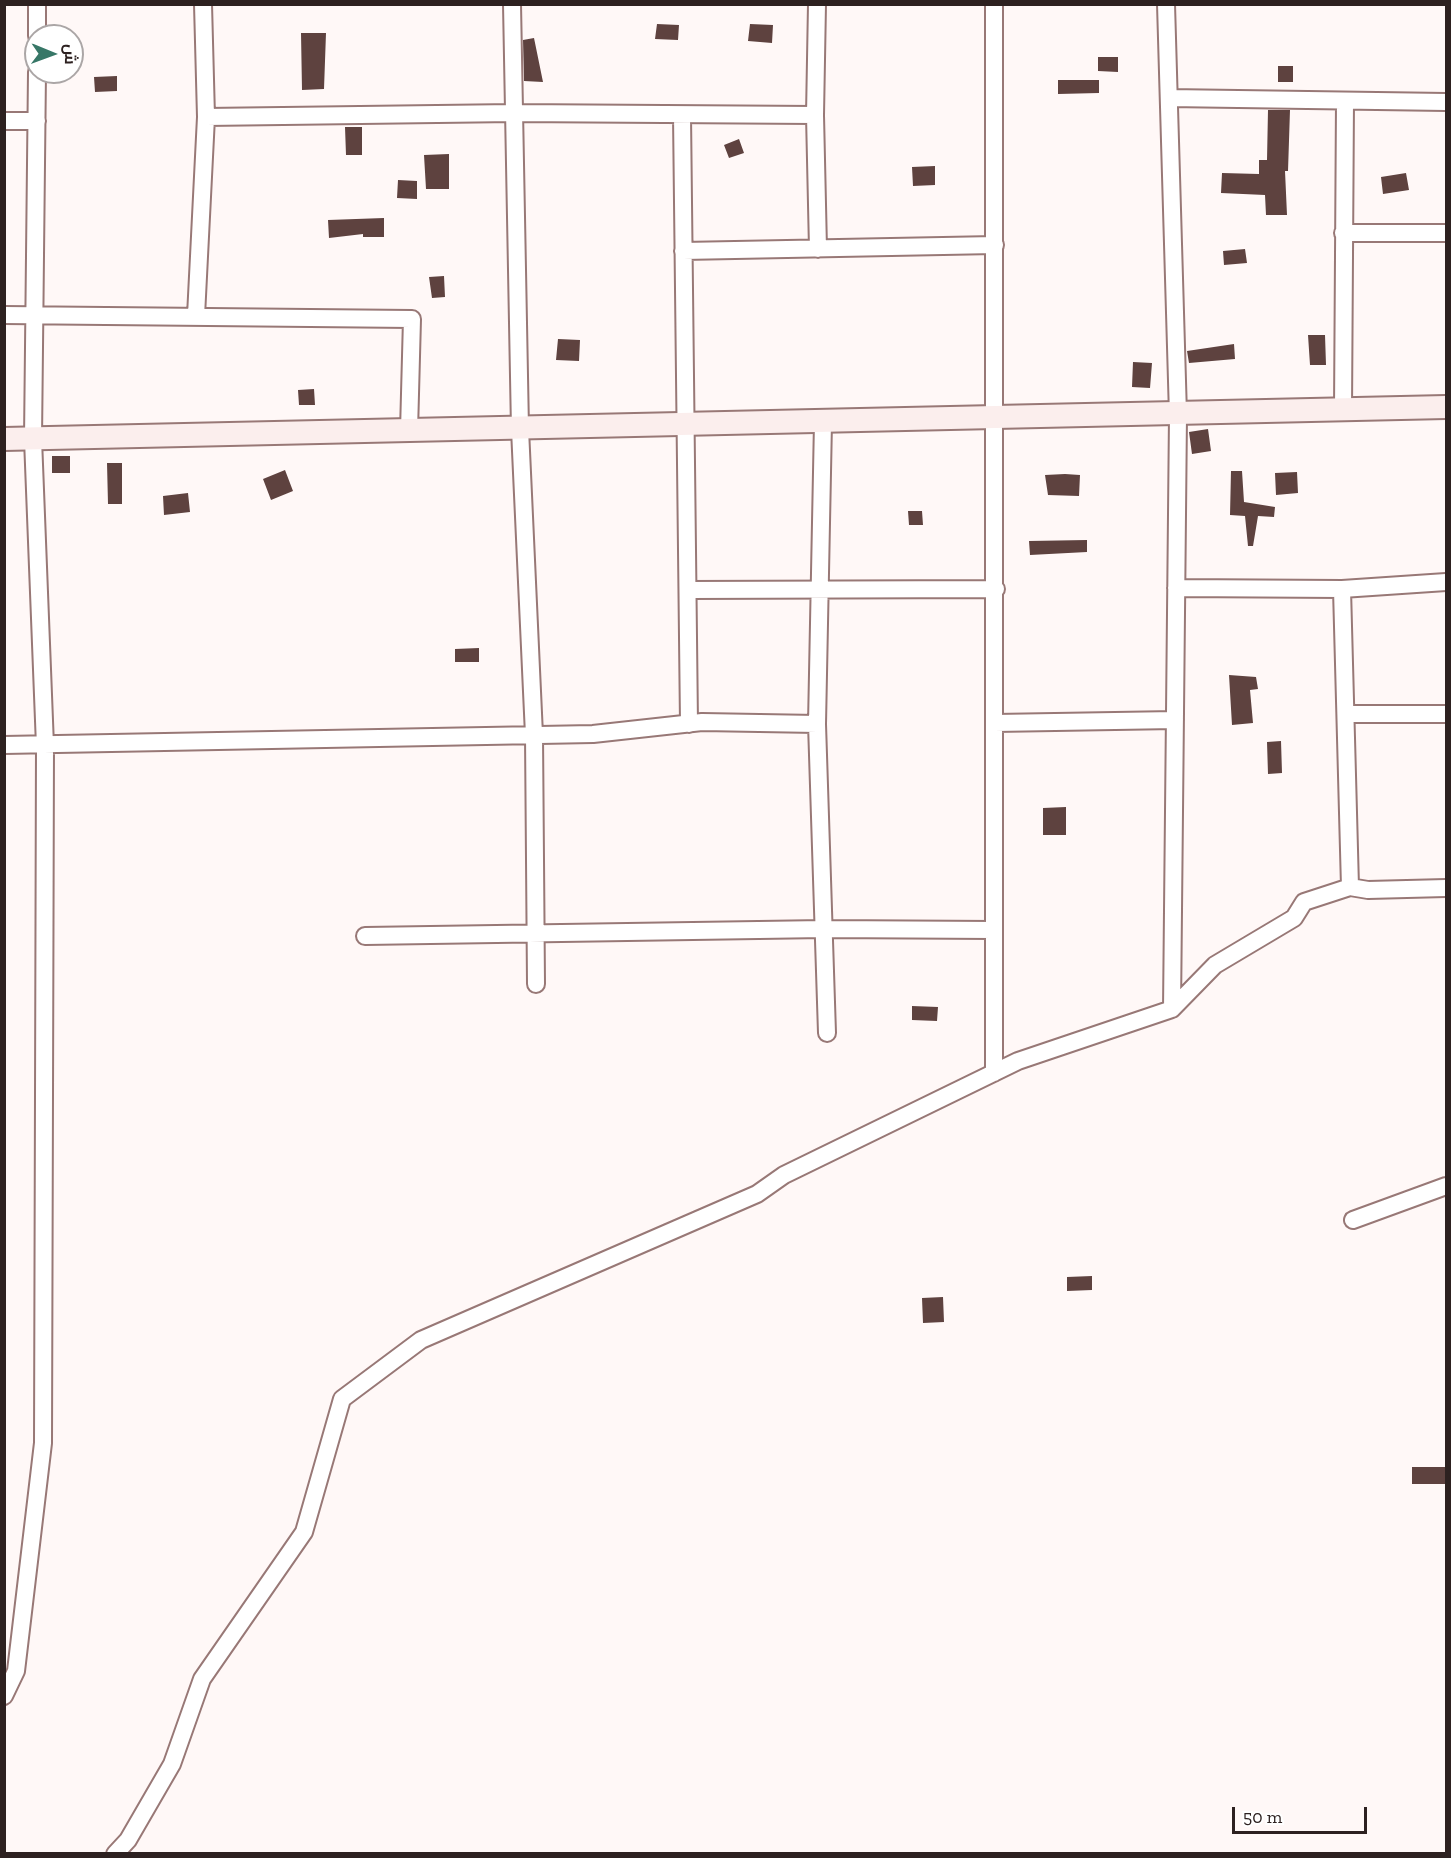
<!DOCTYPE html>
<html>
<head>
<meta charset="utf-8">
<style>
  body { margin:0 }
  #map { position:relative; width:1451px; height:1858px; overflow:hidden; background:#fff8f7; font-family:"Zilla Slab",Cairo,serif }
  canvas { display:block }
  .frame { position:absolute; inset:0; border:6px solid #2d2120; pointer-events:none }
  .north { position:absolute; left:24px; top:24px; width:60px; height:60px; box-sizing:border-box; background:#fff; border:2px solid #aba6a6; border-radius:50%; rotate:91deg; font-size:16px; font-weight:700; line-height:24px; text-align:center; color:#2d2120 }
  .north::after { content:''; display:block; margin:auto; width:21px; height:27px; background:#377767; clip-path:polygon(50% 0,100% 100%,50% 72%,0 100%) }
  .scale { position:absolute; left:1232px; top:1807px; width:135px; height:27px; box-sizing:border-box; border:3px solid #2d2120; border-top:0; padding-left:8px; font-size:18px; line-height:21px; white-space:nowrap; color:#2d2120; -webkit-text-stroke:4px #fff; paint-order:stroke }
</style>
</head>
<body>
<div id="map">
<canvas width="1451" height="1858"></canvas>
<div class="frame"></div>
<div class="north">ش</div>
<div class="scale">50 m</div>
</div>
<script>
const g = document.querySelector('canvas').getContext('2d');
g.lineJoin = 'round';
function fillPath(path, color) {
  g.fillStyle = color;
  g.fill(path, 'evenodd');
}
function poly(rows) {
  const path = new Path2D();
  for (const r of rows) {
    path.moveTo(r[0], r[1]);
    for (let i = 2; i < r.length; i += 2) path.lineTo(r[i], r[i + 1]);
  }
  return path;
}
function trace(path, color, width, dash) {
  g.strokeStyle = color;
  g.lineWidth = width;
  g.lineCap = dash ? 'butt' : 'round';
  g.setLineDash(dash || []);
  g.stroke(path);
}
const building = poly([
  [657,24,679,25,678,40,655,39],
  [750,24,773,25,772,43,748,41],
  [301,33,326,33,324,89,302,90],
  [534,38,543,82,524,81,523,40],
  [1098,57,1118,57,1118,72,1098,71],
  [1278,66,1293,66,1293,82,1278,82],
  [117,76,117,91,95,92,94,77],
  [1058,80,1099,80,1099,93,1058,94],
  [1268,110,1290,110,1288,171,1285,171,1287,215,1266,215,1265,195,1221,193,1222,173,1259,174,1259,160,1267,160],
  [345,127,362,127,362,155,346,155],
  [739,139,744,153,729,158,724,145],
  [449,154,449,189,426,189,424,155],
  [935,166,935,185,913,186,912,167],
  [1406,173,1409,190,1383,194,1381,177],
  [398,180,417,181,417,199,397,198],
  [384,218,384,237,363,237,363,234,329,238,328,220],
  [1245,249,1247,263,1224,265,1223,251],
  [444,276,445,297,432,298,429,277],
  [1308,335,1325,335,1326,365,1310,365],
  [558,339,580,340,579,361,556,360],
  [1234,344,1235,359,1189,363,1187,351],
  [1133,362,1152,363,1150,388,1132,387],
  [314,389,315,405,299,405,298,390],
  [1208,429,1211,451,1192,454,1189,432],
  [52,456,70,456,70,473,52,473],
  [107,463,122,463,122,504,108,504],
  [285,470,293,491,271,500,263,479],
  [1231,471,1242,471,1244,502,1275,507,1274,517,1258,516,1253,546,1248,546,1245,516,1230,515],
  [1297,472,1298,493,1276,495,1275,473],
  [1065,474,1080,475,1079,496,1048,495,1045,475],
  [188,493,190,512,164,515,163,496],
  [908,511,922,511,923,525,909,525],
  [1087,540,1087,552,1030,555,1029,541],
  [479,648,479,662,455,662,455,649],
  [1229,675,1256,677,1258,689,1250,690,1253,723,1232,725],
  [1281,741,1282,773,1268,774,1267,742],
  [1066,807,1066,835,1043,835,1043,808],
  [912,1006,938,1007,937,1021,912,1020],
  [1092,1276,1092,1290,1067,1291,1067,1277],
  [943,1297,944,1322,923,1323,922,1298],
  [1412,1467,1446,1467,1446,1484,1412,1484]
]);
const street = poly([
  [512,4,520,429,534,735,536,984],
  [817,4,815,115,818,249],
  [1166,4,1178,415,1172,1009],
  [37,36,37,4],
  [1169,98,1446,102],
  [682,115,689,724],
  [206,117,514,113,815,115],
  [4,121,37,121],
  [1343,233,1446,233],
  [683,251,995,245],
  [4,315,412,319,409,431],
  [196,316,206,117,203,4],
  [1343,410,1345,101],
  [823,422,817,724,827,1033],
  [1176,588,1342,589,1446,582],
  [1342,589,1350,887],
  [688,590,996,589],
  [1346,714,1446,714],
  [995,723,1175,720],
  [4,745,593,734,702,722,817,724],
  [365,936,824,929,994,930],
  [994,1073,994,4],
  [1353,1220,1446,1186],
  [4,1696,16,1671,43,1443,45,746,33,439,37,72],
  [115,1854,128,1840,172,1764,202,1679,304,1532,342,1399,421,1340,757,1194,784,1175,1018,1061,1172,1009,1215,965,1294,918,1304,902,1350,887,1368,890,1446,888]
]);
const secondary = poly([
  [4,439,1446,407]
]);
fillPath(building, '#5e423f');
trace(street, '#987876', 20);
trace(secondary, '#987876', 26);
trace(street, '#fff', 16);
trace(secondary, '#fbeeed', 22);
</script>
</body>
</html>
